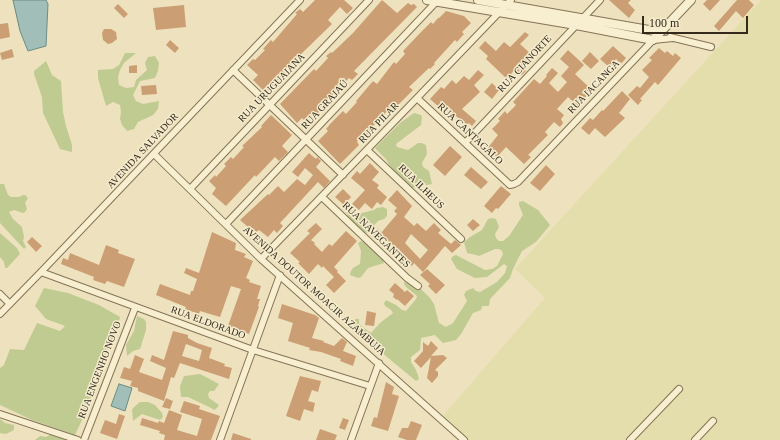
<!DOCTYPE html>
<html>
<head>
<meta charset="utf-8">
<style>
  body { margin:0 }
  #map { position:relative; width:780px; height:440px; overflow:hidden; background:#ede2bd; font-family:"Times New Roman",serif }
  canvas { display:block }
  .scale { position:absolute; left:642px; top:16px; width:106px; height:18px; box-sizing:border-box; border:2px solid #34291b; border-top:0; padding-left:5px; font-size:12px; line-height:14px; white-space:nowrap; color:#34291b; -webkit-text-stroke:3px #f5eccd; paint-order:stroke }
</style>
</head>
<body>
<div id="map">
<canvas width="780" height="440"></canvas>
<div class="scale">100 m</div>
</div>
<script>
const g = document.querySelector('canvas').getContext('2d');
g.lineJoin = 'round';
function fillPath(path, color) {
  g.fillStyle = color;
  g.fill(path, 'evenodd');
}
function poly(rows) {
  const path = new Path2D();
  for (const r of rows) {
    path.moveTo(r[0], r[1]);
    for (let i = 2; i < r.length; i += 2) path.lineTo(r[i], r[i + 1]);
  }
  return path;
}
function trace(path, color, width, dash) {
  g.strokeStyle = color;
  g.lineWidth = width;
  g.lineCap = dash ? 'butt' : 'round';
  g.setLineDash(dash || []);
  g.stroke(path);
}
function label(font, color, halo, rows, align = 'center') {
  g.font = font + ' "Times New Roman",serif';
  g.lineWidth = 3;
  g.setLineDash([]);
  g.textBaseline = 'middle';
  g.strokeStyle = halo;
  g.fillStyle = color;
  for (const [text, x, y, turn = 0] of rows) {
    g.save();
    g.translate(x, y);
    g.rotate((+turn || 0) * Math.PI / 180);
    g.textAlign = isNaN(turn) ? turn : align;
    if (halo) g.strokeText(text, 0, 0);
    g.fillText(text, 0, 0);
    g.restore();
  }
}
const farmland = poly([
  [761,0,780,0,780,440,467,440,442,417,545,298,515,269]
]);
const green = poly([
  [125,53,136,53,124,63,120,70,118,77,119,85,126,88,134,87,136,80,147,70,145,63,148,57,155,56,159,63,158,71,155,78,140,81,133,95,136,101,143,104,159,101,158,109,153,115,138,122,134,129,127,131,122,125,120,119,121,112,120,105,113,102,106,106,98,78,98,70,113,69,119,65],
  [46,61,52,75,61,81,63,112,66,126,72,145,72,152,60,149,43,113,42,97,34,74,34,71],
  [414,113,421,115,422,117,421,125,396,144,397,147,408,150,418,143,422,143,426,145,427,154,422,163,423,167,429,171,432,184,411,188,394,174,386,159,375,148,400,123],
  [0,184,4,184,8,195,11,197,19,197,23,195,25,195,28,198,25,203,27,209,25,212,23,213,14,210,9,212,13,219,22,227,24,237,23,241,26,247,24,249,0,223],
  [523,201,538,210,550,225,536,242,522,251,513,269,510,278,490,299,489,306,482,306,481,310,473,313,461,334,456,340,443,343,435,335,421,338,420,350,411,357,411,362,415,368,418,375,419,379,416,381,358,333,354,326,355,319,359,319,359,323,361,326,371,333,380,323,393,313,391,310,385,306,384,303,386,300,396,305,402,310,406,311,416,299,417,296,406,287,404,284,405,281,409,280,418,286,430,298,434,304,439,323,446,327,453,323,467,301,464,295,466,291,473,288,476,291,480,292,497,282,505,273,507,266,504,264,487,277,475,278,457,269,451,259,453,256,456,255,485,270,492,269,497,266,503,254,502,251,499,249,495,249,479,256,476,255,467,253,464,242,470,237,482,230,488,219,491,218,496,219,499,227,495,234,496,238,499,241,503,241,509,236,523,215,519,205,519,202],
  [383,207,387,209,387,216,384,219,378,221,367,233,363,232,349,219,346,211,349,208,355,212,362,213,374,210,377,208],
  [0,233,17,248,20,254,7,268,5,268,4,262,0,257],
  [361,241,367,244,383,259,384,263,368,268,361,277,358,278,350,275,351,271,353,268,360,264,361,251,358,243],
  [44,288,68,293,99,305,120,317,117,330,102,361,97,382,87,409,75,435,32,420,0,405,0,368,4,365,10,349,24,350,37,323,60,331,65,326,46,319,35,306],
  [137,316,144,319,146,322,146,330,140,349,133,351,127,356,126,345,134,331],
  [200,374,219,384,214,391,210,391,208,394,209,398,219,405,217,408,214,410,211,408,188,397,181,397,180,386,184,376],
  [140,402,148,402,155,405,162,413,163,417,160,420,142,414,133,421,132,410,134,407],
  [0,419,5,423,14,425,14,430,6,434,0,433],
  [51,434,66,437,67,440,35,440,40,436,46,437]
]);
const water = poly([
  [13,0,46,0,48,4,46,46,28,51,20,31,13,0],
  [119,384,132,388,125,411,111,406,119,384]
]);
const building = poly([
  [315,0,344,0,353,8,347,14,340,7,328,20,332,24,295,60,285,70,286,72,266,93,253,80,258,75,247,65,253,59,255,60,265,50,263,49,271,40,273,42,297,14,295,13,300,9,303,12],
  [382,0,397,13,408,3,411,5,414,4,417,7,354,71,358,74,352,80,349,78,340,87,318,110,320,111,314,117,312,115,306,122,302,118,297,123,280,104,314,69,316,71,328,58,326,56,331,52,332,53,353,33],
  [609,0,631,0,628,3,635,10,629,18],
  [707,0,720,0,710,11,703,4],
  [737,0,749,0,754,5,743,18,736,11,719,31,714,26],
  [118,4,128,14,124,18,114,8],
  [184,5,186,27,156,30,153,8],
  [446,11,464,16,471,23,462,32,464,34,457,42,455,40,434,63,435,64,430,69,429,68,409,87,413,90,395,108,393,105,372,127,373,128,367,135,365,133,357,142,359,145,340,164,318,141,328,131,326,129,331,123,343,111,346,114,357,102,356,101,373,81,377,84,394,62,396,64,405,54,403,51,421,32,431,22,433,24,438,18,439,18],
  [8,23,10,37,0,39,0,24],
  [104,29,111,29,116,32,117,39,112,43,108,44,103,40,102,33],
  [525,32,529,35,520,44,533,56,523,69,526,71,522,75,515,69,507,79,486,59,488,56,479,48,485,41,496,51,504,42,510,47],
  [170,40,179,48,175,53,166,45],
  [613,46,626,58,621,64,616,59,609,67,600,59],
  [659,48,665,53,667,51,673,56,675,53,681,58,658,85,655,82,640,99,642,100,638,105,628,95,637,86,640,88,649,77,642,70,652,60,649,58],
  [12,49,14,57,2,60,0,53],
  [568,50,584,65,575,74,592,90,578,106,568,97,557,109,564,115,561,119,563,123,560,127,554,122,545,132,548,135,528,155,531,157,524,164,506,147,497,157,487,149,498,135,492,129,500,121,498,119,505,111,507,114,516,105,513,102,534,79,540,84,547,76,546,75,552,68,558,73,549,83,558,92,567,82,561,76,569,67,560,59],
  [590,52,599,61,591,69,582,61],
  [137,65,137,73,129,73,129,66],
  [478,70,484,75,474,85,480,92,462,109,476,121,472,126,469,123,467,125,456,116,454,117,442,106,440,108,430,99,441,87,444,89,452,80,456,84,464,76,469,80],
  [492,83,499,90,492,99,484,92],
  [156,85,157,94,142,95,141,86],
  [622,91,630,99,619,113,625,118,605,137,595,128,589,135,581,128,590,118,593,120,602,110,603,111],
  [271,115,292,135,282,146,288,152,279,161,275,157,256,177,255,175,226,206,212,194,216,188,209,181,215,175,216,177,226,166,224,164,231,157,233,159,244,147,242,146,262,127,261,126],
  [450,146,462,157,445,176,433,165],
  [309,153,316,159,317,157,321,161,316,167,330,181,324,188,318,182,280,223,283,226,277,233,274,230,268,237,259,230,255,233,240,220,268,194,269,195,278,186,284,192,297,179,305,185,313,175,305,168,298,177,292,172],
  [370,163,379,172,372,180,379,185,377,188,387,197,381,205,377,202,372,209,365,203,359,210,352,204,365,190,351,178,357,171,360,174],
  [546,165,555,174,540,191,530,183],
  [471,167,488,182,481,189,464,175],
  [501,186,511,194,498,209,496,208,492,213,484,206],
  [343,189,351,197,344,205,335,197],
  [397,190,412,206,404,217,414,226,417,223,426,231,434,223,441,230,438,233,451,244,455,240,461,245,452,253,445,246,423,272,414,263,412,266,407,261,381,233,397,214,394,211,397,208,388,200],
  [411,234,428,250,420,259,405,243],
  [473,219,480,225,473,231,467,225],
  [316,223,322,229,311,240,315,243,314,244,322,252,329,244,332,246,346,231,357,241,334,267,338,271,337,272,346,281,334,293,326,285,334,277,323,266,322,268,318,264,309,274,298,263,300,262,290,253,310,233,307,231],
  [377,228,381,232,377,237,372,233],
  [212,232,236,243,235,250,246,254,244,257,253,261,246,278,250,280,249,282,261,286,257,299,260,299,258,306,259,307,249,334,228,326,241,289,231,286,220,317,200,311,199,314,185,309,186,307,156,295,160,284,190,295,191,291,193,291,197,279,184,273,186,268,199,273],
  [32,237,42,246,36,252,27,242],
  [106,245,119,250,118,253,135,259,124,287,107,281,105,284,93,280,94,277,61,264,63,258,68,260,70,253,99,265],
  [427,269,445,285,436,294,428,286,430,284,420,275],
  [395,283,405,292,407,290,414,296,405,306,397,299,397,300,393,297,394,294,389,290],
  [282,304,315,315,319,318,312,338,324,341,323,342,334,346,342,338,347,342,343,351,356,356,353,366,340,361,341,359,321,352,309,350,310,348,288,341,293,323,278,318],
  [367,311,376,313,374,326,365,325],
  [173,331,188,335,188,338,197,343,212,348,209,358,225,364,224,366,232,368,229,379,180,363,174,378,171,377,164,401,138,391,138,388,130,386,132,381,120,378,124,367,130,369,135,355,144,359,139,372,162,380,166,368,150,361,152,355,164,360],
  [186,344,202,350,199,361,182,356],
  [431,341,438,348,431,356,443,355,447,358,435,370,438,372,438,376,432,383,427,378,431,357,421,368,414,361,423,351,423,342,428,346],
  [300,376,321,381,318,392,312,390,308,401,315,403,313,412,304,409,300,421,286,416],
  [386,382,394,387,392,394,399,396,388,431,371,426,374,417,377,418],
  [166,398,173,401,170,409,162,407],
  [184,401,200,406,199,409,220,416,211,440,164,440,165,435,159,433,160,431,140,425,142,418,158,423,159,421,164,423,169,410,182,415,177,430,197,436,202,419,180,412],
  [119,414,125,416,117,439,100,433,105,420,116,424],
  [343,418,349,420,345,430,339,428],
  [411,421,422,425,416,440,407,440,398,437,402,428,408,428],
  [320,429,337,435,335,440,316,440],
  [233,433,251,439,251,440,231,440]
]);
const minor = poly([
  [670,37,711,47],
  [233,70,343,175],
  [417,98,510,185,514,184,518,182,653,40,673,38],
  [465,143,600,0],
  [367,150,461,239],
  [154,154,261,259,464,440],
  [190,189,369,0],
  [322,197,407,278,418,286],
  [226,224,438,0],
  [261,259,417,98,511,0],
  [41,272,253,350,370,386],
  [0,294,10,304],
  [0,314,41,272,300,0],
  [0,414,78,440],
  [84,440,135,308],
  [220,440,280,275],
  [351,440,379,363],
  [630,440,679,389],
  [695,440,713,421]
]);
const tertiary = poly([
  [427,0,576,25,653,40,691,0],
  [478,0,660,32]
]);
const streetNames = [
  ["RUA CIANORTE",525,64,-47],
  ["RUA IACANGA",594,87,-46],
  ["RUA URUGUAIANA",272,88,-46],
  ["RUA GRAJAÚ",325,105,-47],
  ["RUA PILAR",379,123,-46],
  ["RUA CANTAGALO",470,134,43],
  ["AVENIDA SALVADOR",143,151,-47],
  ["RUA ILHEUS",421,187,44],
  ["RUA NAVEGANTES",376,235,44],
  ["AVENIDA DOUTOR MOACIR AZAMBUJA",314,291,42],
  ["RUA ELDORADO",208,323,20],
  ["RUA ENGENHO NOVO",100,370,-69]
];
fillPath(farmland, '#e3deab');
fillPath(green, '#c0cb92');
fillPath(water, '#a1bfb8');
trace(water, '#698c86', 1);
fillPath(building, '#cc9e73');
trace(minor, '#857357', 8);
trace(tertiary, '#857357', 10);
trace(minor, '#f8efd0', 6);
trace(tertiary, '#f8efd0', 8);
label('10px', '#34291b', '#f5eccd', streetNames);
</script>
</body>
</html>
